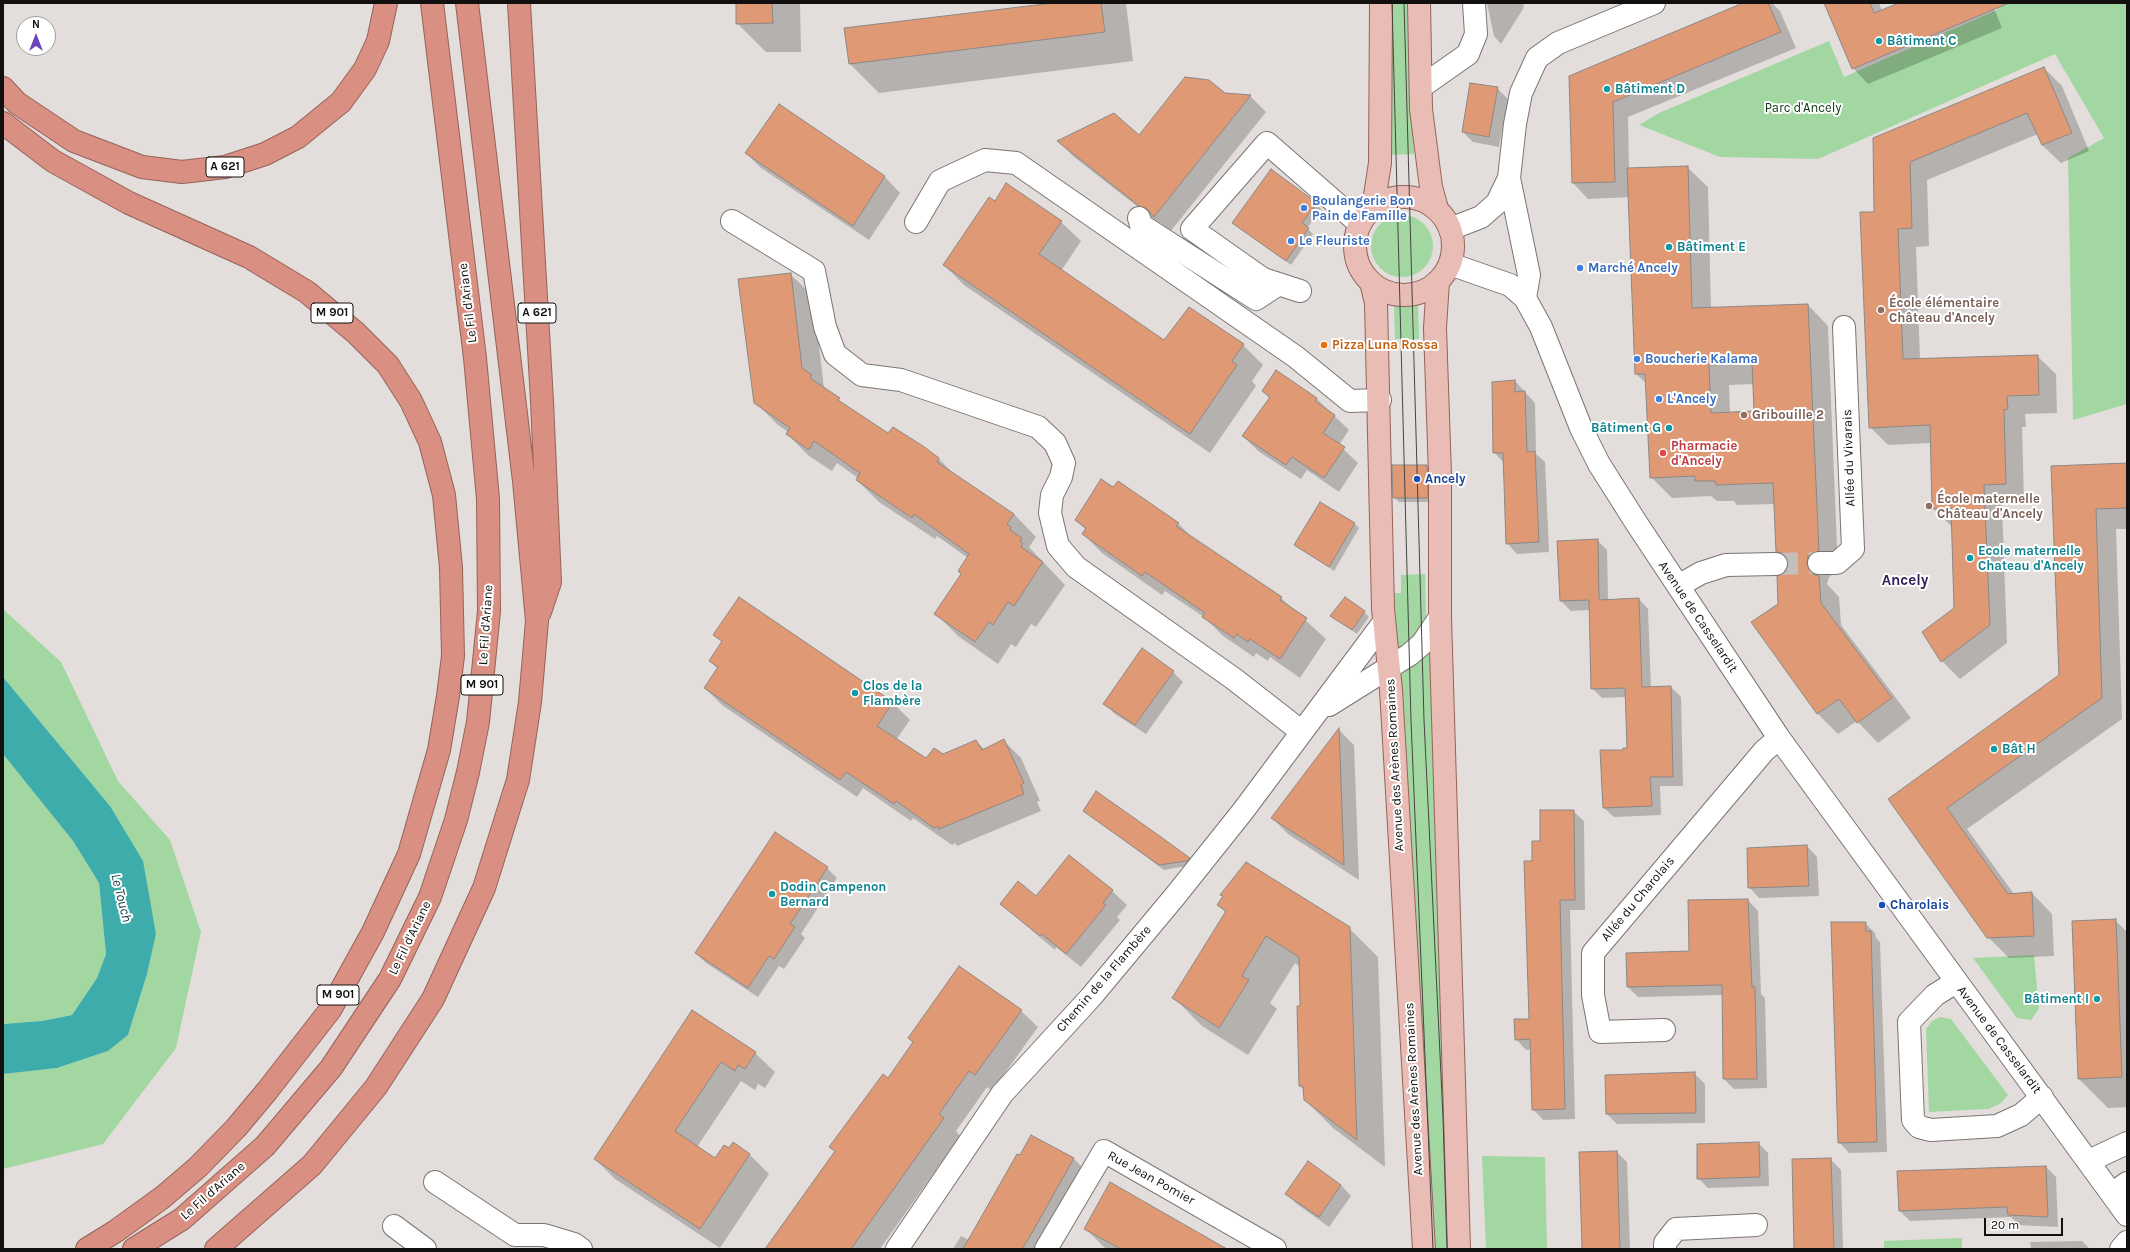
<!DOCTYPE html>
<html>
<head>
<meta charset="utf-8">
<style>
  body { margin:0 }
  #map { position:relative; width:2130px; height:1252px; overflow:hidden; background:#e3dedb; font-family:Karla,sans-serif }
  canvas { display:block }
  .frame { position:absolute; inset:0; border:4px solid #12100f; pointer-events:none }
  .north { position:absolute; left:16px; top:16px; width:40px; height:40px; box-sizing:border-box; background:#fff; border:1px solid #a09f9f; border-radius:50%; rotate:0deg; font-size:11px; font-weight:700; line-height:16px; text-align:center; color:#12100f }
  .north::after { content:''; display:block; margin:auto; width:14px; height:18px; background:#6b43bb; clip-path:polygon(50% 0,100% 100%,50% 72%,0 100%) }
  .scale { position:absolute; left:1984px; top:1218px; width:79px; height:18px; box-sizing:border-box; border:2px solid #12100f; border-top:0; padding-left:5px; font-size:12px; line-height:14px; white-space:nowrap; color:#12100f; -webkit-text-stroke:3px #fff; paint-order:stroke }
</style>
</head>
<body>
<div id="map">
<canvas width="2130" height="1252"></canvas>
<div class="frame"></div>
<div class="north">N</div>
<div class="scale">20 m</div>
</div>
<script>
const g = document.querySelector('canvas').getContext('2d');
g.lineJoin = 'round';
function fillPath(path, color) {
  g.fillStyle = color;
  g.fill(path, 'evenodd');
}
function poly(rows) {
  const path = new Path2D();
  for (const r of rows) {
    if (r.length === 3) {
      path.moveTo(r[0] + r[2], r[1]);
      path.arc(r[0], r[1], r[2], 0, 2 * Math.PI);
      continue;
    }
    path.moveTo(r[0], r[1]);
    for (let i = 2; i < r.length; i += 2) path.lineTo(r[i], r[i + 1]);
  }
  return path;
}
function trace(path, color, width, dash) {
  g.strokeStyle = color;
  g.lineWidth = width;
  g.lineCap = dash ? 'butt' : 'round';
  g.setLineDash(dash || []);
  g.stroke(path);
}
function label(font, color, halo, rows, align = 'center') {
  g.font = font + ' Karla,sans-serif';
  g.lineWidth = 4;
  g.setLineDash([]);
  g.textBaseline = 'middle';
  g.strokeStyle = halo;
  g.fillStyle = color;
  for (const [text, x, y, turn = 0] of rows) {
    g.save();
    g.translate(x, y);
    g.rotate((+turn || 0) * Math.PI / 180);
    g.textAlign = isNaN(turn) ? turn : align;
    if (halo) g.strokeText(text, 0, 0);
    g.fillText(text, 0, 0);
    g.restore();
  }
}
const green = poly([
  [1386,3,1410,3,1414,154,1390,155],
  [1996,3,2127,3,2127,404,2073,420,2068,158,2104,138,2055,54,1818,159,1720,157,1639,125,1659,113,1829,41,1844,77,1997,10],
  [1402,246,31],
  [1418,304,1419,339,1395,339,1394,305],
  [1425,574,1426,616,1412,639,1405,647,1398,650,1391,593,1401,593,1401,575],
  [3,609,61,662,118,781,170,840,201,932,176,1048,103,1144,3,1169,3,1074,57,1068,108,1051,128,1035,147,974,156,934,110,806,3,677],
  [1432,651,1454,1249,1429,1249,1399,677,1427,653],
  [3,754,73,841,99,883,106,954,97,978,72,1015,42,1021,3,1024],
  [2034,955,2039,1009,2031,1020,2017,1018,1973,958],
  [1940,1017,1951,1019,2008,1095,2000,1104,1988,1109,1929,1112,1926,1029,1932,1021],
  [1482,1156,1545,1157,1547,1249,1486,1249],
  [1962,1238,1962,1249,1884,1249,1884,1241]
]);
const water = poly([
  [3,677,110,806,143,861,156,934,147,974,128,1035,108,1051,57,1068,3,1074,3,1024,42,1021,72,1015,97,978,106,954,99,883,73,841,3,754]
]);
const shadow = poly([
  [737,3,800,3,801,52,766,52,737,23],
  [1061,3,1126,3,1133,61,879,93,850,64],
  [1487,3,1524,3,1523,9,1501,44,1494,36],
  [1746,3,1772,3,1780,11,1796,48,1628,117,1629,169,1687,167,1708,187,1711,309,1808,305,1828,326,1838,571,1829,577,1827,584,1839,597,1841,625,1911,718,1878,743,1857,721,1838,734,1818,714,1753,622,1779,605,1790,564,1777,551,1775,504,1737,505,1734,501,1717,501,1711,496,1672,498,1651,477,1647,384,1636,374,1630,197,1588,199,1573,183,1570,76],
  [1754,384,1755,412,1730,413,1729,385],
  [1825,3,1879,3,1882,11,1902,3,1992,3,2002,28,1868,84,1853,68],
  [2044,68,2062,86,2089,151,2061,163,2042,145,2038,134,1927,180,1929,246,1916,247,1920,360,2037,356,2056,374,2057,413,2025,414,2026,427,2022,427,2024,502,2002,503,2007,643,1960,679,1942,661,1923,633,1955,608,1952,527,1933,508,1931,443,1888,445,1870,427,1875,213,1874,138],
  [1497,88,1508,99,1499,147,1473,142,1463,132],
  [1225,94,1250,96,1266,112,1170,232,1161,223,1156,221,1074,157,1059,142,1140,136],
  [779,106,885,177,900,193,869,240,761,168,746,153],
  [1316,204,1321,209,1307,228,1313,234,1291,265,1233,223],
  [1061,222,1081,241,1061,271,1165,342,1243,345,1263,365,1252,381,1256,386,1210,453,964,285,944,265],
  [790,274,813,296,824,388,850,409,889,435,922,447,939,459,954,474,1014,514,1036,537,1029,547,1065,585,1036,627,1031,624,1016,647,1011,644,998,664,958,636,936,614,962,574,968,558,937,536,935,539,879,502,857,480,858,478,837,463,832,471,809,456,787,434,788,432,778,425,755,402],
  [1515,381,1535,403,1536,454,1545,462,1549,552,1517,554,1507,543,1504,463,1494,452],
  [1263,391,1316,398,1349,430,1339,445,1358,463,1339,492,1307,470,1301,479,1258,451,1243,436,1270,399],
  [2127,464,2127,529,2116,529,2122,719,1967,829,2014,894,2032,893,2052,914,2054,956,2009,958,1988,937,1890,799,2060,676,2052,467],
  [1427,466,1432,471,1432,502,1399,502,1394,497],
  [1113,489,1178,523,1193,539,1281,598,1326,639,1300,678,1270,657,1268,661,1256,653,1254,657,1223,636,1204,617,1165,591,1162,595,1102,553,1083,534,1086,530,1076,520],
  [1354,523,1359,528,1334,571,1296,544],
  [1597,540,1607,550,1608,600,1639,599,1648,609,1651,688,1671,687,1681,697,1683,786,1660,786,1661,815,1614,817,1604,808,1624,751,1628,749,1626,697,1602,698,1592,688,1590,610,1571,611,1561,601],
  [740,598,893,703,910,720,896,740,926,760,943,756,976,741,984,749,1004,741,1021,758,1040,801,1037,802,1041,811,957,846,955,843,952,845,913,818,911,821,863,788,857,797,722,705,705,688,718,669,710,661,723,643,715,635],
  [1364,612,1369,617,1357,634,1332,616],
  [1173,672,1183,682,1146,734,1115,714,1105,704],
  [1339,730,1354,745,1359,880,1288,834,1272,818],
  [1084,811,1189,858,1194,863,1192,865,1164,870],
  [1573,811,1584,821,1585,910,1570,910,1575,1119,1543,1120,1533,1109,1531,1049,1526,1050,1516,1039,1530,1020,1533,862,1541,842],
  [1807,846,1817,857,1819,896,1759,898,1749,887],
  [1070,856,1112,891,1127,905,1117,917,1120,920,1081,967,1056,947,1055,950,1001,904,1036,897],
  [827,868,837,878,801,934,805,938,784,969,779,966,758,997,706,963,696,953],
  [1222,895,1349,928,1378,957,1385,1167,1333,1128,1305,1100,1304,1091,1300,1086,1298,1007,1302,1007,1300,967,1295,963,1270,1003,1277,1009,1248,1055,1202,1026,1173,997,1226,913,1218,905,1224,897],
  [1748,900,1758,911,1761,994,1765,998,1767,1088,1734,1089,1724,1079,1723,995,1638,997,1628,987,1627,954,1690,952],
  [2115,920,2127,932,2127,1107,2108,1108,2079,1079],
  [1865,923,1875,933,1876,938,1880,942,1887,1152,1849,1153,1839,1142],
  [693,1011,755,1053,775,1072,765,1088,758,1084,755,1090,741,1081,697,1147,716,1159,749,1154,769,1174,720,1248,615,1179,595,1159],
  [1021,1011,1038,1027,992,1091,987,1087,956,1131,960,1136,880,1249,767,1249,836,1152,831,1147],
  [1694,1073,1705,1084,1705,1123,1617,1124,1607,1114],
  [1032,1136,1074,1159,1093,1178,1052,1249,953,1249,961,1236,969,1240],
  [1758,1143,1768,1153,1769,1186,1708,1188,1698,1178],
  [1617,1152,1627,1162,1630,1249,1583,1249],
  [1830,1159,1841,1170,1843,1249,1795,1249],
  [2046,1167,2056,1177,2058,1227,2019,1225,2011,1217,1910,1221,1900,1211],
  [1341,1185,1351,1196,1329,1227,1297,1204,1286,1194],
  [1085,1228,1224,1249,1106,1249],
  [2082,1241,2090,1249,2031,1249,2030,1242]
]);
const building = poly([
  [736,3,772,3,773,23,736,24,736,3],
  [1053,3,1101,3,1105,32,849,64,844,28,1053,3],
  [1743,3,1768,3,1781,32,1613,102,1615,182,1572,183,1569,76,1743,3],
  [1824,3,1870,3,1874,13,1899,3,2009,3,1852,69,1824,3],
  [2044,67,2072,133,2042,145,2027,113,1910,162,1912,228,1898,229,1903,359,2038,355,2039,395,2007,396,2008,409,2004,410,2006,484,1984,485,1990,625,1941,662,1922,632,1954,608,1951,508,1932,509,1930,425,1869,428,1860,212,1874,212,1873,138,2044,67],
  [1185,77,1209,80,1225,93,1251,95,1154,217,1147,209,1139,206,1057,141,1114,113,1139,135,1185,77],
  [1470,83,1498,87,1489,137,1462,132,1470,83],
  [779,104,885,176,853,226,745,153,779,104],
  [1688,166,1692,308,1808,304,1819,551,1808,556,1807,563,1812,574,1819,576,1821,603,1892,698,1857,723,1839,699,1817,714,1751,622,1778,604,1777,576,1787,570,1788,564,1786,557,1782,553,1776,552,1773,483,1716,485,1715,481,1695,481,1695,476,1650,478,1645,374,1635,374,1627,168,1688,166],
  [1752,363,1754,411,1711,413,1709,365,1752,363],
  [1271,169,1317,203,1302,223,1309,228,1286,261,1232,223,1271,169],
  [1006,183,1062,221,1039,254,1164,340,1189,307,1244,344,1232,361,1237,365,1190,434,943,265,989,197,995,201,1006,183],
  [791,273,802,368,812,375,810,378,840,398,838,400,888,433,893,427,923,446,939,458,937,462,1014,514,1007,524,1011,527,1010,530,1022,538,1020,541,1023,543,1021,547,1043,562,1014,606,1008,602,993,625,989,622,975,642,934,614,961,574,958,571,969,554,914,514,912,518,856,480,860,473,814,441,809,450,786,434,790,428,754,403,738,279,791,273],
  [1276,370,1317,398,1315,401,1335,415,1323,433,1345,447,1324,478,1292,457,1286,465,1242,436,1270,397,1262,391,1276,370],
  [1515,380,1515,392,1525,391,1527,452,1535,451,1539,542,1506,544,1503,453,1493,453,1492,382,1515,380],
  [2127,463,2127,508,2096,509,2102,698,1947,808,2008,894,2032,892,2034,936,1987,938,1888,799,2059,675,2051,466,2127,463],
  [1392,465,1427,465,1428,498,1393,498,1392,465],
  [1101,479,1113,487,1118,481,1166,514,1179,523,1176,526,1282,597,1280,600,1307,618,1280,659,1250,639,1248,642,1237,634,1234,638,1202,617,1205,613,1145,572,1142,576,1082,534,1086,528,1075,520,1101,479],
  [1320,502,1355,523,1329,567,1294,545,1320,502],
  [1598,539,1599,600,1639,598,1642,687,1671,686,1673,777,1650,777,1652,806,1603,808,1600,750,1623,750,1623,748,1627,748,1625,688,1591,689,1589,600,1560,601,1557,541,1598,539],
  [739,597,893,702,877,726,926,758,934,748,943,754,976,740,982,750,1004,739,1024,783,1021,785,1024,794,939,829,938,826,934,828,896,801,894,804,846,772,840,780,704,688,718,667,709,661,722,641,713,635,739,597],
  [1345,597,1365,611,1352,630,1330,616,1345,597],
  [1142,648,1174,671,1135,725,1103,704,1142,648],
  [1339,728,1344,865,1271,818,1339,728],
  [1096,791,1161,837,1190,858,1187,861,1159,865,1083,811,1096,791],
  [1540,810,1574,810,1575,900,1560,900,1565,1109,1532,1110,1530,1039,1515,1040,1514,1019,1529,1019,1524,861,1532,861,1532,841,1540,841,1540,810],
  [775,832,828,867,790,924,795,927,774,959,769,956,748,988,695,953,775,832],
  [1807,845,1809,886,1748,888,1747,848,1807,845],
  [1069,855,1113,890,1103,903,1106,905,1066,954,1042,934,1040,936,1000,904,1018,881,1036,896,1069,855],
  [1246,862,1350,927,1357,1140,1304,1100,1303,1086,1299,1086,1297,1006,1300,1006,1299,957,1266,936,1242,976,1249,980,1219,1028,1172,998,1226,911,1217,905,1223,896,1220,895,1246,862],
  [1748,899,1752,987,1755,987,1757,1079,1723,1079,1722,985,1627,987,1626,953,1689,951,1688,900,1748,899],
  [2116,919,2122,1077,2078,1079,2072,921,2116,919],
  [1831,922,1866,922,1866,931,1871,931,1877,1142,1838,1143,1831,922],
  [959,966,1022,1010,975,1075,969,1071,939,1114,944,1118,851,1249,765,1249,835,1151,829,1147,883,1074,888,1078,913,1042,908,1038,959,966],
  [692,1010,756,1052,745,1069,738,1065,735,1071,721,1062,675,1131,715,1158,724,1145,729,1148,733,1142,750,1154,700,1229,594,1159,692,1010],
  [1695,1072,1696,1113,1606,1114,1605,1075,1695,1072],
  [1031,1135,1074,1158,1029,1238,1022,1249,963,1249,1017,1154,1020,1155,1031,1135],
  [1759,1142,1760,1177,1697,1179,1697,1144,1759,1142],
  [1617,1151,1620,1249,1582,1249,1579,1152,1617,1151],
  [1831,1158,1834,1249,1794,1249,1792,1159,1831,1158],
  [1308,1161,1341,1185,1319,1217,1285,1194,1308,1161],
  [2046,1166,2048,1217,2008,1215,2007,1207,1899,1211,1897,1171,2046,1166],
  [1110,1182,1143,1201,1227,1249,1121,1249,1084,1229,1110,1182]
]);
const minorTunnel = poly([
  [1776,564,1819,563]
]);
const minor = poly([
  [1421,87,1468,54,1476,34,1474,3],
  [1509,178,1529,275,1525,298],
  [1139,218,1141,225,1256,299,1279,284],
  [732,221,814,271,825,327,835,354,862,375,901,380,1038,427,1055,443,1064,463,1061,477,1052,495,1050,513,1058,546,1076,567,1234,679,1302,732],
  [916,222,940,181,985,160,1016,163,1296,357,1350,401,1380,400],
  [1450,229,1481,217,1497,203,1509,178,1515,124,1521,93,1537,58,1558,43,1654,3],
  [1450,264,1510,285,1525,298,1541,327,1581,428,1599,464,1637,524,1779,738,2127,1215],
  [1300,291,1263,279,1192,229,1267,143,1360,224],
  [1819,563,1837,563,1853,549,1844,327],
  [1678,586,1701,573,1726,565,1776,564],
  [1329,705,1409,655,1422,644,1440,617],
  [1956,982,1935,995,1909,1022,1913,1120,1919,1127,1931,1130,1997,1126,2021,1115,2042,1097],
  [1664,1030,1600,1032,1593,995,1593,953,1764,751,1779,738],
  [2089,1161,2127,1143],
  [435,1182,515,1235,544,1235,574,1244,581,1249],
  [2112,1194,2127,1183],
  [394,1226,425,1249],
  [897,1249,1002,1094,1091,997,1176,895,1243,811,1384,622],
  [1046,1249,1104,1151,1275,1249],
  [1665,1249,1665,1243,1676,1229,1756,1225],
  [2121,1249,2127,1242]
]);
const major = poly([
  [1419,3,1421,109,1431,187,1437,209],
  [1404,246,49],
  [1373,208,1380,163,1381,3],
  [1438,281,1435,328,1440,475,1440,617,1459,1249],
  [1371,282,1376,303,1383,609,1391,690,1424,1249]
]);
const highway = poly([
  [519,3,542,401,550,582,540,612],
  [3,88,17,103,74,141,142,167,182,172,225,167,265,154,298,137,341,102,365,69,378,41,386,3],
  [3,123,53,161,129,203,249,257,307,292,356,333,388,365,411,401,430,442,444,495,451,568,453,656,448,696,439,750,409,854,373,932,330,1010,267,1091,236,1128,198,1167,163,1197,116,1231,87,1249],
  [134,1249,182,1219,265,1146,331,1068,390,979,430,897,456,820,468,772,478,722,489,611,488,499,475,358,432,3],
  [216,1249,312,1165,376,1087,433,999,484,888,518,780,530,702,537,621,524,481,467,3]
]);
const tram = poly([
  [1392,3,1411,721,1433,1249],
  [1404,3,1424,720,1443,1117,1447,1249]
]);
const markers = [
  [1879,41,4,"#0f9aa8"],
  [1607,89,4,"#0f9aa8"],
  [1304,208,4,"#3f7fe0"],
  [1291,241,4,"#3f7fe0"],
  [1669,247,4,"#0f9aa8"],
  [1580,268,4,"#3f7fe0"],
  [1881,310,4,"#8d6e63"],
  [1324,345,4,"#e8710a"],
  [1637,359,4,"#3f7fe0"],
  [1659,399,4,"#3f7fe0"],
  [1744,415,4,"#8d6e63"],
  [1669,428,4,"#0f9aa8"],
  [1663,453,4,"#e0444e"],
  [1417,479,4,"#1a4fb4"],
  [1929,506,4,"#8d6e63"],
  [1970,558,4,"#0f9aa8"],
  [855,693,4,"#0f9aa8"],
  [1994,749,4,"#0f9aa8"],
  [772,894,4,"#0f9aa8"],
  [1882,905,4,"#1a4fb4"],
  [2097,999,4,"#0f9aa8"]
];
const shields = [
  [225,167,38],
  [332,313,42],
  [537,313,38],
  [482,685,42],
  [338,995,42]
];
const shieldNames = [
  ["A 621",225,167],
  ["M 901",332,313],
  ["A 621",537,313],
  ["M 901",482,685],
  ["M 901",338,995]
];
const cultureNames = [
  ["Bâtiment C",1887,41],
  ["Bâtiment D",1615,89],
  ["Bâtiment E",1677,247],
  ["Bâtiment G",1661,428,"right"],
  ["Ecole maternelle",1978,551],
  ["Chateau d'Ancely",1978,566],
  ["Clos de la",863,686],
  ["Flambère",863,701],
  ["Bât H",2002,749],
  ["Dodin Campenon",780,887],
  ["Bernard",780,902],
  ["Bâtiment I",2089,999,"right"]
];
const parkNames = [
  ["Parc d'Ancely",1803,108]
];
const shopNames = [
  ["Boulangerie Bon",1312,201],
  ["Pain de Famille",1312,216],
  ["Le Fleuriste",1299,241],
  ["Marché Ancely",1588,268],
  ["Boucherie Kalama",1645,359],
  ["L'Ancely",1667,399]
];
const streetNames = [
  ["Le Fil d'Ariane",468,303,-97],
  ["Allée du Vivarais",1849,458,-92],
  ["Avenue de Casselardit",1698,617,56],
  ["Le Fil d'Ariane",486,625,-86],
  ["Avenue des Arènes Romaines",1395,765,-93],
  ["Allée du Charolais",1638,899,-50],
  ["Le Fil d'Ariane",410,938,-64],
  ["Chemin de la Flambère",1104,979,-49],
  ["Avenue de Casselardit",1999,1040,53],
  ["Avenue des Arènes Romaines",1414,1089,-93],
  ["Rue Jean Pomier",1151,1178,29],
  ["Le Fil d'Ariane",213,1191,-41]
];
const educationNames = [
  ["École élémentaire",1889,303],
  ["Château d'Ancely",1889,318],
  ["Gribouille 2",1752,415],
  ["École maternelle",1937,499],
  ["Château d'Ancely",1937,514]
];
const foodNames = [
  ["Pizza Luna Rossa",1332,345]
];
const healthNames = [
  ["Pharmacie",1671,446],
  ["d'Ancely",1671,461]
];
const transitNames = [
  ["Ancely",1425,479],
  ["Charolais",1890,905]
];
const waterNames = [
  ["Le Touch",121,898,76]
];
const quarterNames = [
  ["Ancely",1905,581]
];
fillPath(green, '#a2d7a1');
fillPath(water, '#3facac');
fillPath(shadow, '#0003');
fillPath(building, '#df9a75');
trace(building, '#8c8784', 1);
trace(minorTunnel, '#c4bfbc', 22, [22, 11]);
trace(minor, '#7a7572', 24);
trace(major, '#94635a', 24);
trace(highway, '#94635a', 24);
trace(minor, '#fff', 22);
trace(major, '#e9bcb5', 22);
trace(highway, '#da8f83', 22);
trace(tram, '#464342', 1);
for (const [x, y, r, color] of markers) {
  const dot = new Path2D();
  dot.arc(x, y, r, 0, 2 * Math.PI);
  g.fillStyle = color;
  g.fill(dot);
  trace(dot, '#fff', 1.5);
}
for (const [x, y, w] of shields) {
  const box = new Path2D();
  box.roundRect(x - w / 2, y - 10, w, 20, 3);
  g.fillStyle = '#fff';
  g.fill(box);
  trace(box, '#12100f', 1);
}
label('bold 12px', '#12100f', null, shieldNames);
label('bold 13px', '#0d838f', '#fff', cultureNames, 'left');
label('13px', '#0c330f', '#fff', parkNames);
label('bold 13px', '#366cbe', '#fff', shopNames, 'left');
label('13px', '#12100f', '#fff', streetNames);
label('bold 13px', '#785e54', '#fff', educationNames, 'left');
label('bold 13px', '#c56008', '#fff', foodNames, 'left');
label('bold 13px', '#be3a42', '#fff', healthNames, 'left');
label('bold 13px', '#164399', '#fff', transitNames, 'left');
label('italic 14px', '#134444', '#fff', waterNames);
label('bold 15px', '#32205a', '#fff', quarterNames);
</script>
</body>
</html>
